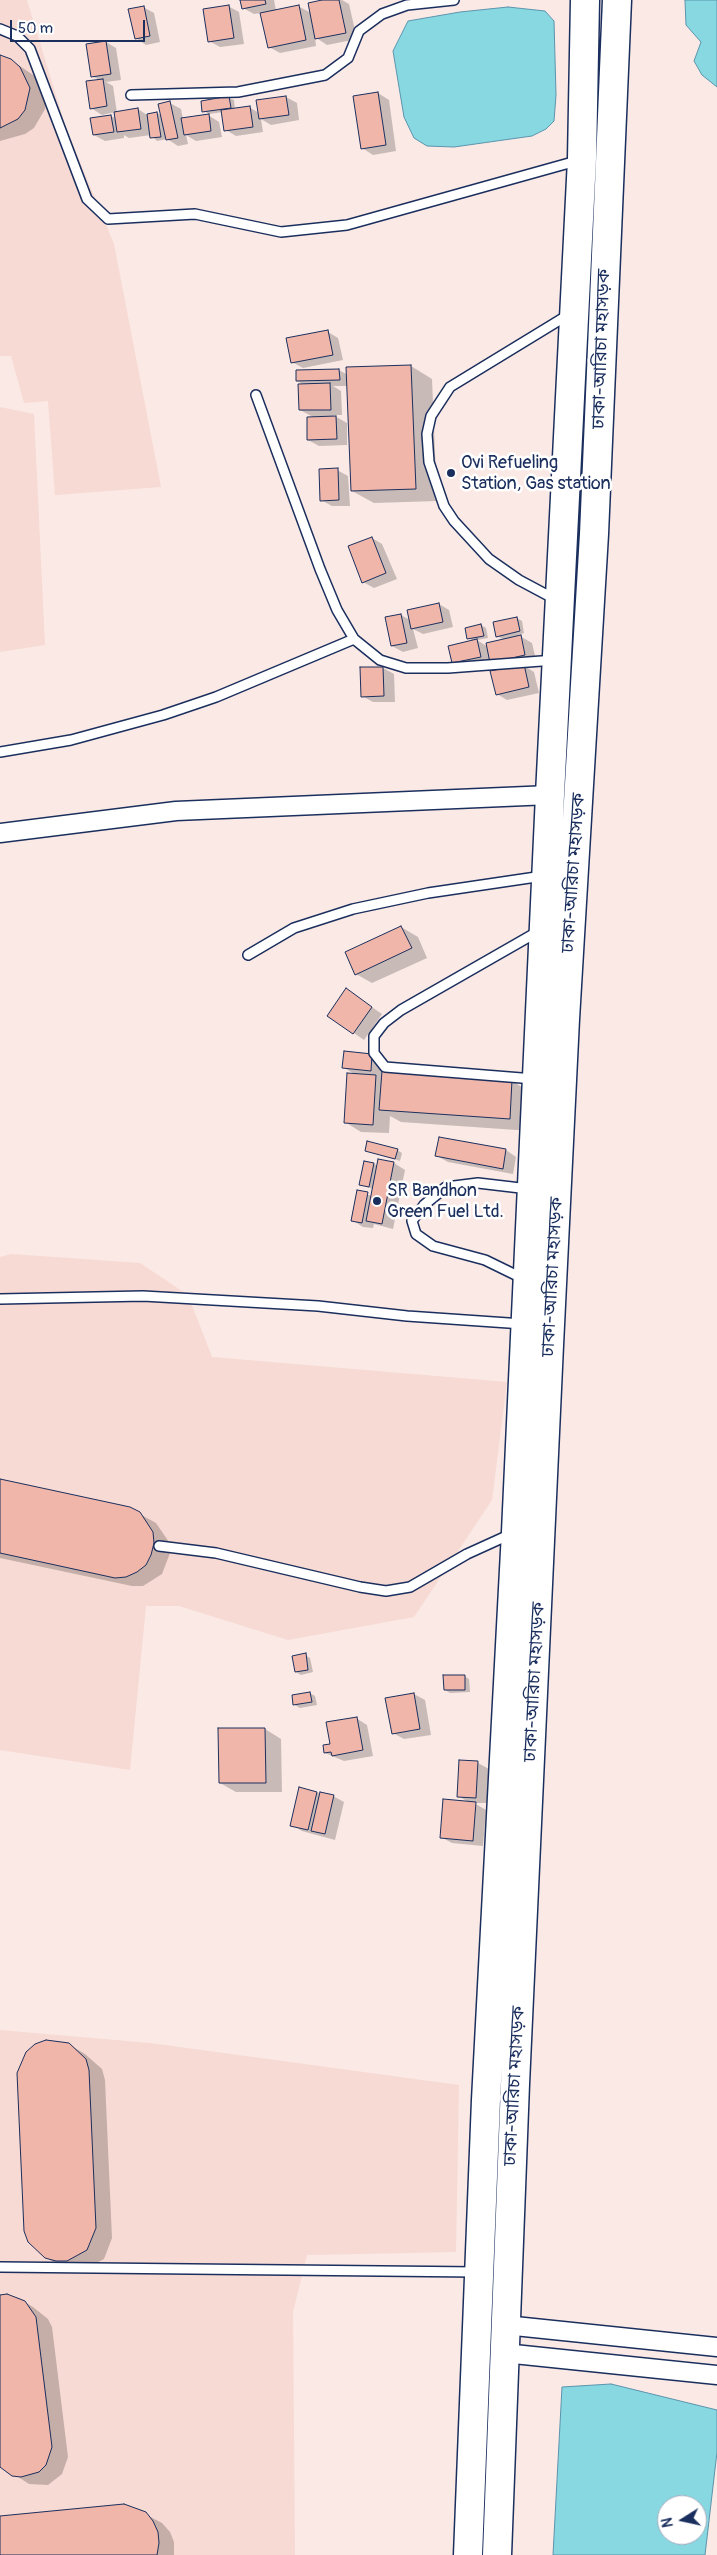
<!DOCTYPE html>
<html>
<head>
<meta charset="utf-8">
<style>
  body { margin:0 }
  #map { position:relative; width:717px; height:2555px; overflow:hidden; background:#fae9e5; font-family:Pangolin,sans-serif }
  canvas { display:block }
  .north { position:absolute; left:657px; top:2495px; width:50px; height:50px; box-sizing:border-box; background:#fff; border:1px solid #a4acbf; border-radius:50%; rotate:260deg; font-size:14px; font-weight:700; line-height:20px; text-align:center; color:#1b2f5e }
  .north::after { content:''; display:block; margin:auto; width:18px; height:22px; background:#1b2f5e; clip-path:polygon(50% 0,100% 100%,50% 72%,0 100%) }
  .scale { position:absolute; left:10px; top:20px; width:135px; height:22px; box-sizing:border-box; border:2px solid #1b2f5e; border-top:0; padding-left:6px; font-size:15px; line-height:18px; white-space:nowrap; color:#1b2f5e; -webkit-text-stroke:4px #fff; paint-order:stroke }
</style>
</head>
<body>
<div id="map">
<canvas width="717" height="2555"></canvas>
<div class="north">N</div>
<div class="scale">50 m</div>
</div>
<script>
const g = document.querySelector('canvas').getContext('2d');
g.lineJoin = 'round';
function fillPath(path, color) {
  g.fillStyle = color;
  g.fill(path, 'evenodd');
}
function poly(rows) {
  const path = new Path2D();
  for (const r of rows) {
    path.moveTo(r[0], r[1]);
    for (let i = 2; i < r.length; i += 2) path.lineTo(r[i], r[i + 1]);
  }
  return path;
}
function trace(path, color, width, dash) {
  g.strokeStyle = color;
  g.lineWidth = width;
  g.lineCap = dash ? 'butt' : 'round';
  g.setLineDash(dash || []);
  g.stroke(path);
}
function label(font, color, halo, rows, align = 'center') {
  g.font = font + ' Pangolin,"Noto Sans Bengali",sans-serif';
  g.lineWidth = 5;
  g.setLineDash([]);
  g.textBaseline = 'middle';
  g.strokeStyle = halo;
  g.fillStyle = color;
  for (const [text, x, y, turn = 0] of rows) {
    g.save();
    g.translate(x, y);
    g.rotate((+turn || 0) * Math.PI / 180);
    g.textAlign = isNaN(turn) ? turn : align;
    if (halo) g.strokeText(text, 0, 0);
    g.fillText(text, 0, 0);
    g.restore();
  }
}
const built = poly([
  [0,0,27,0,66,128,114,244,161,487,55,495,48,401,24,403,11,356,0,356],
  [0,407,34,414,45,645,0,652],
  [11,1254,140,1263,188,1295,212,1357,507,1382,492,1500,414,1617,288,1640,179,1606,146,1606,130,1770,0,1750,0,1257],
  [0,2030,150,2043,459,2085,456,2252,307,2255,293,2312,295,2555,0,2555]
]);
const water = poly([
  [685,0,717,0,717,87,702,75,694,61,701,42,686,25,685,0],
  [508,7,545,11,554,21,556,95,554,121,546,129,532,136,454,147,427,146,414,138,404,117,393,51,408,21,460,12,508,7],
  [611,2384,717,2410,717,2452,705,2555,553,2555,562,2387,611,2384],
  [667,2505,697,2505,697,2535,667,2535,667,2505]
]);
const shadow = poly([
  [241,0,274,0,276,11,298,6,311,13,328,0,342,0,349,4,357,39,327,45,315,37,316,46,280,53,269,47,261,13,254,14,243,8],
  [228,6,239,12,244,44,220,47,209,41],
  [143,7,154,13,160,42,146,45,136,38],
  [106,42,116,48,121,80,106,82,113,86,117,113,138,109,147,115,157,113,162,116,170,103,181,109,183,119,208,115,219,122,222,137,196,141,186,135,188,144,178,146,167,139,157,141,151,135,129,138,124,135,124,138,105,141,94,135,111,116,117,119,115,112,102,115,91,108,100,80,92,76],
  [0,57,11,60,36,77,46,98,45,109,34,128,25,134,0,141],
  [378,93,389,100,396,151,373,155,362,148],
  [286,97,297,103,299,120,271,125,261,119,263,132,236,136,226,130,223,112,209,114,204,111,229,98,234,100,235,110,249,107,259,113],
  [328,332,338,338,343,360,303,368,292,362],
  [411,366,432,379,437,501,374,503,352,491,348,386,333,386,341,391,342,415,333,415,347,423,347,445,319,446,308,440,315,418,300,410,305,385,297,381,339,370,348,375],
  [337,470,348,476,350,506,332,506,321,500],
  [372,538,382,544,397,579,374,588,363,582],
  [439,604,449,610,453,627,423,634,413,629,418,648,403,652,392,646,401,615,410,620],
  [517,618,522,621,524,633,518,635,532,643,536,660,521,664,534,672,539,693,507,700,497,694,504,670,492,662,464,669,453,662,474,641,468,638,481,625,486,628,488,638,477,640,488,647,505,640,497,636],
  [383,668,394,674,395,702,373,702,362,696],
  [401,927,418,937,427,958,372,983,356,974],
  [347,990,382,1014,364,1040,329,1016],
  [372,1056,383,1062,382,1072,512,1081,533,1094,531,1131,401,1122,390,1116,389,1133,361,1132,345,1122,356,1075,343,1067],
  [366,1150,397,1150,402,1153,400,1161],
  [506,1150,516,1157,513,1174,448,1162,437,1156],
  [379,1160,394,1163,405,1170,393,1229,374,1224,373,1228,363,1227,352,1220,358,1192,372,1196,373,1189,361,1185,374,1164,378,1166],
  [0,1480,129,1508,156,1523,169,1542,170,1553,162,1574,143,1586,132,1586,0,1558],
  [305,1655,310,1658,313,1672,301,1675,296,1672],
  [464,1676,469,1679,470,1692,450,1693,445,1690],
  [310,1693,315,1696,317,1705,300,1708,295,1705],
  [414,1694,425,1700,431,1735,404,1739,393,1733],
  [356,1718,367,1725,373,1756,344,1761,325,1753],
  [265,1729,281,1739,282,1792,236,1792,220,1783,220,1730],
  [478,1763,489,1769,487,1803,474,1803,486,1810,483,1846,452,1843,441,1837,470,1803,458,1796],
  [300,1789,333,1796,344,1802,335,1840,302,1831,292,1825],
  [68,2044,85,2054,102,2069,105,2080,112,2238,104,2259,84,2270,62,2267,45,2257],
  [0,2297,16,2297,33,2307,48,2319,52,2327,68,2457,62,2474,48,2485,29,2484,0,2465],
  [145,2514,162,2523,170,2532,174,2542,174,2555,0,2555,0,2517]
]);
const building = poly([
  [240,0,265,0,266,4,242,9,240,0],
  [322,0,339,0,346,33,315,39,308,3,322,0],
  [229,5,234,38,208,42,203,9,229,5],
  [299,5,306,40,268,48,260,13,299,5],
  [144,6,150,36,135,39,128,9,144,6],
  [106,41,111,74,91,77,86,44,106,41],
  [0,55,11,59,20,67,30,88,25,110,18,119,0,128,0,55],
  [103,79,107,106,90,109,86,81,103,79],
  [378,92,386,145,361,149,353,96,378,92],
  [229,96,231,108,202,112,201,101,229,96],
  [286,96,289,115,259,119,256,100,286,96],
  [170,101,178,138,166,140,158,104,170,101],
  [250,106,253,127,224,131,221,110,250,106],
  [138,108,141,129,117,132,114,112,138,108],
  [157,112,161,137,150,138,147,114,157,112],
  [209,114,211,131,184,135,181,118,209,114],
  [111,115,114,132,93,135,90,118,111,115],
  [328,330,333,355,291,363,286,338,328,330],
  [411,365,416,489,351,491,346,367,411,365],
  [339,369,340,380,296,381,296,370,339,369],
  [330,383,331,410,299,410,298,384,330,383],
  [336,416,337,439,307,440,307,417,336,416],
  [338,468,339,500,320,501,319,469,338,468],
  [372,537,386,573,362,583,348,546,372,537],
  [439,603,443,622,411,629,407,610,439,603],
  [401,614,407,643,391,646,385,617,401,614],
  [517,617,520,631,496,637,493,622,517,617],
  [481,624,484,636,467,639,465,628,481,624],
  [521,635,525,655,490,663,486,643,521,635],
  [477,639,481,657,452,663,448,646,477,639],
  [524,664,529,687,496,695,490,671,524,664],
  [360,667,383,667,384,696,361,697,360,667],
  [401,926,412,948,355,975,345,952,401,926],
  [346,988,372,1007,353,1034,327,1016,346,988],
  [344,1051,372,1054,371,1071,342,1068,344,1051],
  [382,1071,512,1080,510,1119,379,1110,382,1071],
  [347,1073,376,1075,373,1125,344,1123,347,1073],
  [439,1137,506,1149,503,1169,435,1156,439,1137],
  [367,1141,398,1149,395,1159,365,1151,367,1141],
  [378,1159,394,1162,382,1224,366,1221,378,1159],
  [364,1161,374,1163,369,1187,359,1185,364,1161],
  [357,1190,368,1192,362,1223,351,1221,357,1190],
  [0,1479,130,1507,140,1512,153,1532,154,1543,151,1555,146,1565,137,1572,126,1577,115,1578,0,1553,0,1479],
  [306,1653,308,1670,295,1672,292,1656,306,1653],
  [443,1675,465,1675,465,1690,444,1690,443,1675],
  [310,1692,312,1702,293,1705,292,1695,310,1692],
  [414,1693,420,1729,392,1734,385,1698,414,1693],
  [357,1717,363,1750,332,1756,331,1752,324,1753,323,1745,330,1744,326,1722,357,1717],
  [218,1728,265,1728,266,1783,219,1783,218,1728],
  [459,1760,478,1761,476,1798,457,1797,459,1760],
  [299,1787,317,1792,308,1830,290,1826,299,1787],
  [320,1792,334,1795,325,1834,311,1831,320,1792],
  [443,1799,476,1802,473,1841,440,1838,443,1799],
  [46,2040,69,2043,86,2059,89,2070,96,2228,87,2250,67,2261,56,2261,45,2258,28,2242,24,2231,17,2073,26,2052,35,2044,46,2040],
  [7,2294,25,2301,36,2317,52,2447,46,2465,39,2472,21,2477,12,2476,0,2467,0,2295,7,2294],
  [124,2504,146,2512,153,2521,158,2532,159,2543,157,2555,0,2555,0,2516,124,2504]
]);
const lane = poly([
  [0,29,17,36,30,49,87,199,108,219,195,214,281,232,347,225,580,160],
  [131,95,238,92,325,75,348,58,359,31,382,14,407,5,454,0],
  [256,395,320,569,337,610,354,639,380,660,406,668,448,668,555,660],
  [553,602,549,596,519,580,489,559,454,521,444,506,429,462,427,434,431,416,450,387,568,315],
  [0,752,71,740,163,715,216,697,354,639],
  [248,955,294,928,353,909,428,893,543,876],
  [534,1079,385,1067,374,1053,374,1036,384,1023,401,1010,539,931],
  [524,1279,485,1260,433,1246,416,1234,412,1221,424,1205,446,1187,478,1183,529,1189],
  [0,1299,143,1296,318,1306,407,1316,523,1324],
  [159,1546,216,1553,360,1587,386,1591,410,1587,467,1554,511,1534],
  [0,2267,477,2272]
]);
const street = poly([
  [0,833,176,811,550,795],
  [505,2325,717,2347],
  [504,2353,717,2375]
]);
const highway = poly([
  [468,2555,486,2100,516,1532,550,795,582,159,585,0],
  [497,2555,515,2084,549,1345,565,1019,594,534,617,0]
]);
const markers = [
  [451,473,5,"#1b2f5e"],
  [377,1201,5,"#1b2f5e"]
];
const streetNames = [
  ["ঢাকা-আরিচা মহাসড়ক",602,349,-88],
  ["ঢাকা-আরিচা মহাসড়ক",574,873,-86],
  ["ঢাকা-আরিচা মহাসড়ক",553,1277,-87],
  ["ঢাকা-আরিচা মহাসড়ক",535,1682,-87],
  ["ঢাকা-আরিচা মহাসড়ক",515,2086,-87]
];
const poiNames = [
  ["Ovi Refueling",461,463],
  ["Station, Gas station",461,484],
  ["SR Bandhon",387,1191],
  ["Green Fuel Ltd.",387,1212]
];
fillPath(built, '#f7dad3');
fillPath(water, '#87d8e1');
trace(water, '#5c94ad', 1);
fillPath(shadow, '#0003');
fillPath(building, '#efb6a9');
trace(building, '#1b2f5e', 1);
trace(lane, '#1b2f5e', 12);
trace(street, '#1b2f5e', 21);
trace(highway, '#1b2f5e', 31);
trace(lane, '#fff', 9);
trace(street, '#fff', 18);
trace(highway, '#fff', 28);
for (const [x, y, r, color] of markers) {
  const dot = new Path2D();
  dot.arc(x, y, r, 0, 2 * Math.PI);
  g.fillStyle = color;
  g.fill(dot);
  trace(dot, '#fff', 2);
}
label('18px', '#1b2f5e', '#fff', streetNames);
label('18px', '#1b2f5e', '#fff', poiNames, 'left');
</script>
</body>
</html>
